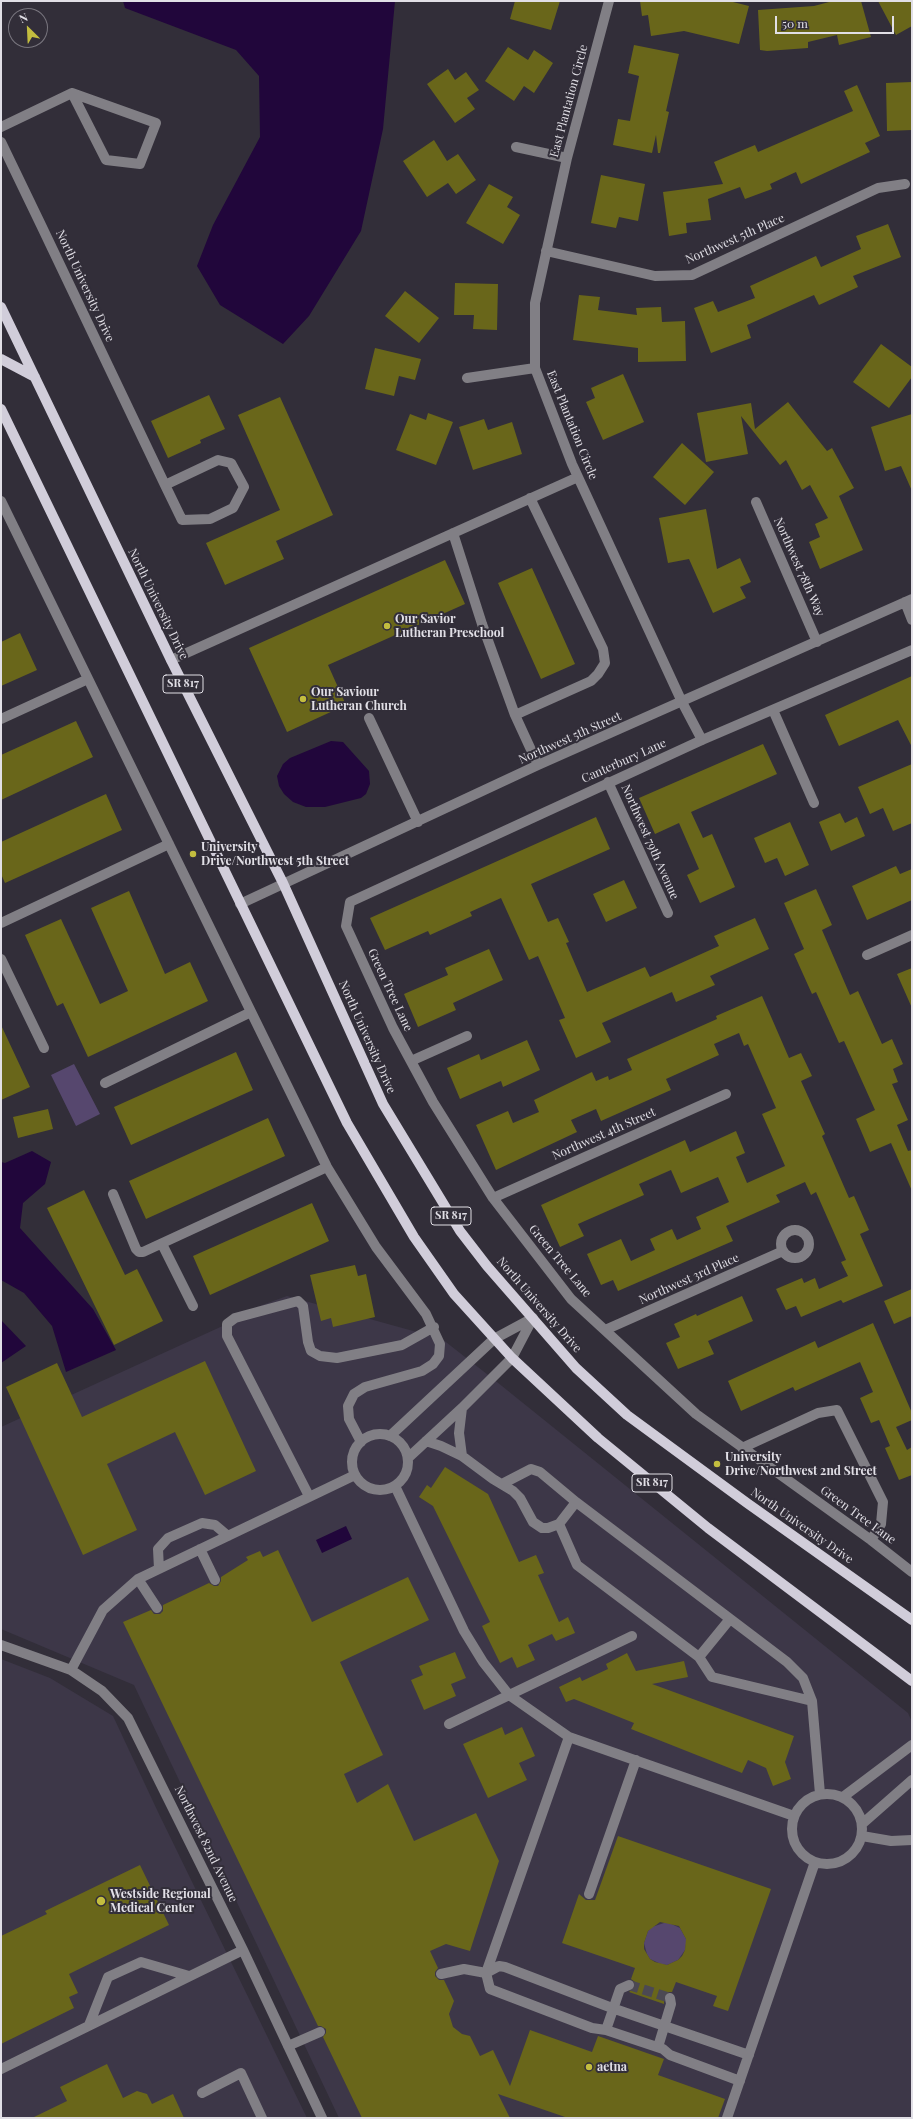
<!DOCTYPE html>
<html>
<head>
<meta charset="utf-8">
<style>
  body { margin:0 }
  #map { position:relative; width:913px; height:2119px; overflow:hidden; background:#322e39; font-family:"Playfair Display",serif }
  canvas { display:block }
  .frame { position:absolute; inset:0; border:2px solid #e1dfe6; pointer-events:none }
  .north { position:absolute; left:8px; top:8px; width:40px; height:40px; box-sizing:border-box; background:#322e39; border:1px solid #78757e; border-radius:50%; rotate:336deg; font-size:11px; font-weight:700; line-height:16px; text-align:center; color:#e1dfe6 }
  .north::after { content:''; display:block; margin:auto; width:14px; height:18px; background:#c3bd3f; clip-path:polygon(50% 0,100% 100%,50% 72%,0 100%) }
  .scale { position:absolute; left:775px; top:16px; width:119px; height:18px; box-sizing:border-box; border:2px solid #e1dfe6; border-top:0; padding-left:5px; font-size:12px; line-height:14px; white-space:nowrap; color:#e1dfe6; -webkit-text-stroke:3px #322e39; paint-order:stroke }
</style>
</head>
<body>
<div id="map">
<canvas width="913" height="2119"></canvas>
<div class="frame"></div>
<div class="north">N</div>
<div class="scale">50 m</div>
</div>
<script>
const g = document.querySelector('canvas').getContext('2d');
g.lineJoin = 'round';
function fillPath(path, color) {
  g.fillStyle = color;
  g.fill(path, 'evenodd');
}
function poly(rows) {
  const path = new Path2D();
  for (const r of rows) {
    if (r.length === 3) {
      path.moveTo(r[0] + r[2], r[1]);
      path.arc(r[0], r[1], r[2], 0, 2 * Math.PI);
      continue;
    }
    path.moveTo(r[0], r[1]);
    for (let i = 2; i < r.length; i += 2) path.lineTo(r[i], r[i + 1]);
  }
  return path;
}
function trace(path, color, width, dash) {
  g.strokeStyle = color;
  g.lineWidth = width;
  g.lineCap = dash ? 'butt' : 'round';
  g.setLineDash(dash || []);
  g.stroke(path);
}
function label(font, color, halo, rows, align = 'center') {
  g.font = font + ' "Playfair Display",serif';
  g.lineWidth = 4;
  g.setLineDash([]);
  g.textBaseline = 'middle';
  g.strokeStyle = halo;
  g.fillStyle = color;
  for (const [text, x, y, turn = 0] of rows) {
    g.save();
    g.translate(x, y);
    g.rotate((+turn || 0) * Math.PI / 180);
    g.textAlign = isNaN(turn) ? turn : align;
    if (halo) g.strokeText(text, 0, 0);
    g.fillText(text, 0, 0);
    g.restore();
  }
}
const built = poly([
  [287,1296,442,1339,492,1378,908,1713,912,1722,912,2118,339,2118,134,1685,1,1629,1,1427,227,1324,254,1308],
  [1,1659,50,1678,113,1716,158,1812,307,2118,1,2118]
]);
const green = poly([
  [74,1064,100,1114,76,1126,51,1075],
  [667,1922,680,1928,686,1939,686,1944,685,1950,678,1960,667,1965,661,1964,650,1959,647,1954,644,1943,648,1931,652,1927]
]);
const water = poly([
  [123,1,395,1,383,129,361,231,309,316,283,344,220,305,197,266,213,225,260,137,259,76,236,50,125,8],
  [331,741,343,742,369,771,370,784,366,794,361,798,325,807,306,807,293,802,284,794,279,786,277,776,283,764,290,758],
  [32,1151,51,1162,45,1184,23,1203,20,1228,93,1309,116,1350,66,1372,52,1326,24,1293,1,1280,1,1162,5,1163],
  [1,1320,26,1346,1,1363],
  [346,1526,352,1539,322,1553,316,1540]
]);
const building = poly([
  [515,1,560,1,551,30,510,19],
  [640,1,729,1,749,6,739,44,684,31,651,36,648,15,642,16],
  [833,1,861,1,871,37,839,45,837,35,808,42,808,48,767,51,760,50,758,10,814,6],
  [878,1,912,1,912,26,896,35],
  [634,45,679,54,666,111,669,112,660,153,658,153,656,135,652,153,613,145,618,119,630,121,639,76,628,73],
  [508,47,528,60,534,50,553,63,534,93,524,86,514,101,485,81],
  [448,69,455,80,466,72,479,90,467,98,475,109,455,123,427,84],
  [912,82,912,130,887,131,886,83],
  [857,85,880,136,865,143,870,152,801,184,796,172,770,184,772,189,745,199,740,187,708,199,711,220,686,223,687,233,669,236,663,192,723,184,714,162,755,145,758,152,853,111,844,91],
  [434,140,447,161,458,154,476,180,456,194,448,183,427,197,403,161],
  [601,175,645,184,638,221,619,217,616,228,591,223],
  [489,184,513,197,507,207,520,215,503,244,466,223],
  [888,224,901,257,853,276,858,287,819,305,814,295,747,325,751,338,711,353,694,308,713,301,718,312,755,298,750,286,816,256,821,267,861,249,856,236],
  [455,283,498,284,497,330,473,329,474,315,454,315],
  [405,291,439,318,419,343,385,316],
  [579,295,600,297,598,310,637,315,636,308,661,307,662,322,685,321,686,361,638,362,638,348,573,340],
  [881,344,912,367,912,377,889,408,853,382],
  [375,348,421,359,415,380,399,376,394,396,365,389],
  [623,374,644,422,603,440,586,402,595,398,591,388],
  [209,395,225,429,200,440,201,443,168,458,151,421],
  [280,397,333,515,276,541,284,559,225,585,206,543,280,510,238,415],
  [788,402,827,451,832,448,854,488,839,496,863,550,820,569,809,542,820,537,815,524,828,518,810,485,802,490,786,460,780,465,741,416,748,454,706,462,697,413,751,403,755,429],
  [428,413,453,422,436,465,396,450,410,414,426,420],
  [912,414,912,491,901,466,885,471,871,427],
  [484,419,488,430,512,422,522,454,473,470,459,427],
  [682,443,714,472,685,505,653,477],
  [706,509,717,569,740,558,751,582,740,587,746,598,713,613,689,559,668,563,659,518],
  [445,560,465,604,328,665,346,705,287,732,249,648],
  [532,568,575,664,541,679,498,583],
  [20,633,37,670,1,686,1,642],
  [912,676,912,747,898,720,839,746,825,715],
  [76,721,93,757,1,800,1,755],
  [763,744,777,774,691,812,703,838,712,834,735,887,700,903,687,875,699,869,679,823,655,834,639,798],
  [912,764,912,823,893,831,883,808,870,814,858,787],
  [106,794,122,830,5,883,1,874,1,842],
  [840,813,845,823,857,817,865,836,831,851,819,822],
  [596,817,610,849,531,884,548,922,558,918,569,942,566,943,587,992,645,967,650,977,719,946,714,936,755,918,769,949,710,976,715,985,676,1002,672,992,602,1023,611,1042,576,1058,559,1020,565,1018,538,956,529,960,501,898,470,912,472,916,430,935,428,931,385,950,370,918],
  [790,822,809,865,785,876,777,858,765,863,754,838],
  [896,866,900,874,912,869,912,900,867,920,852,886],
  [624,880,637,908,606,922,593,894],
  [816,889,832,925,822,930,850,995,858,991,882,1044,892,1039,903,1064,893,1069,898,1082,892,1084,908,1120,897,1125,908,1151,912,1150,912,1191,891,1143,870,1152,856,1119,875,1110,844,1041,839,1043,816,992,812,994,794,954,804,949,784,903],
  [129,891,165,974,190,962,208,1001,88,1057,63,1003,57,1006,25,935,61,919,100,1004,128,991,91,908],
  [489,949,503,980,453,1003,456,1010,418,1027,404,994,448,975,445,968],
  [912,968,912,1008,897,974],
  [762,996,789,1058,801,1053,812,1076,801,1081,825,1134,822,1136,849,1198,854,1196,869,1230,860,1234,883,1286,843,1303,841,1300,801,1317,796,1306,786,1310,776,1289,802,1278,804,1283,815,1278,819,1289,848,1276,841,1262,846,1260,816,1192,811,1195,805,1182,776,1195,780,1202,726,1226,733,1241,618,1291,613,1280,601,1285,587,1254,621,1239,631,1261,655,1250,650,1239,672,1229,677,1240,701,1229,696,1217,729,1202,718,1177,681,1193,671,1170,639,1184,644,1195,578,1224,584,1236,560,1247,541,1205,685,1140,690,1152,736,1131,745,1153,736,1157,747,1183,785,1166,762,1114,776,1108,748,1044,744,1046,739,1033,714,1044,719,1055,666,1079,671,1090,601,1121,596,1109,571,1120,577,1132,496,1170,476,1125,508,1111,513,1123,539,1112,534,1100,592,1072,596,1081,608,1076,609,1080,632,1070,627,1059,717,1019,716,1016],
  [1,1025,30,1087,1,1100],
  [527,1040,540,1070,503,1087,501,1081,460,1099,447,1068,479,1054,481,1060],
  [236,1052,253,1090,131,1145,114,1107],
  [48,1109,53,1129,18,1138,13,1117],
  [268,1118,285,1156,146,1219,129,1181],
  [84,1190,125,1275,137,1269,163,1321,114,1345,47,1208],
  [312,1203,329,1241,210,1295,193,1256],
  [355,1265,358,1276,366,1274,375,1317,333,1327,331,1318,321,1321,310,1275],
  [912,1289,912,1316,894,1324,884,1301],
  [742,1296,753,1321,708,1341,714,1354,678,1369,666,1343,680,1337,674,1324,696,1314,697,1316],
  [873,1323,912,1413,912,1420,896,1427,907,1450,912,1447,912,1475,899,1480,885,1448,890,1446,879,1420,871,1423,860,1398,873,1392,860,1362,795,1391,793,1387,741,1411,728,1381,815,1341,818,1348],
  [205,1361,256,1471,205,1495,175,1432,107,1464,137,1530,83,1555,6,1387,57,1363,82,1417],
  [445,1467,488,1494,519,1562,536,1555,544,1573,538,1575,559,1622,568,1617,575,1633,556,1641,552,1634,528,1645,535,1660,517,1668,512,1657,500,1663,482,1626,490,1622,433,1506,419,1497,427,1485,431,1488],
  [278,1550,312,1622,408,1577,429,1620,340,1662,383,1755,344,1774,357,1803,388,1784,414,1841,476,1813,499,1861,470,1951,446,1944,430,1951,438,1968,435,1972,435,1976,439,1980,444,1980,454,2001,449,2014,453,2027,462,2034,470,2036,480,2056,493,2050,510,2086,530,2030,592,2052,598,2036,664,2059,658,2075,725,2099,718,2118,568,2118,498,2094,510,2118,362,2118,323,2037,326,2033,326,2029,321,2026,318,2026,123,1622,151,1610,154,1614,160,1614,163,1611,163,1605,209,1583,214,1586,218,1586,221,1581,221,1577,248,1560,246,1557,260,1551,263,1557],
  [455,1652,466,1678,451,1684,456,1696,424,1710,411,1680,423,1675,419,1666],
  [627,1653,636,1671,684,1661,688,1677,652,1684,794,1736,785,1762,791,1779,773,1786,766,1768,748,1760,742,1773,631,1729,634,1723,574,1699,566,1702,559,1687,580,1677,582,1681,608,1669,606,1664],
  [502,1727,505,1735,522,1727,535,1756,519,1763,527,1780,488,1798,463,1744],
  [618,1836,771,1889,728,2011,713,2006,717,1996,676,1982,672,1992,669,1992,664,1995,664,2004,629,1992,635,1986,635,1982,631,1979,635,1968,562,1943,579,1894,586,1900,595,1900],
  [660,1922,679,1926,686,1939,685,1950,682,1956,678,1960,667,1965,655,1962,650,1959,644,1949,644,1943,648,1931],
  [140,1865,169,1925,69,1974,78,1993,69,1997,74,2008,1,2044,1,1936,47,1914,45,1911],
  [107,2064,123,2098,137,2091,147,2094,152,2104,173,2094,184,2118,32,2118,67,2101,60,2087]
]);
const minorTunnel = poly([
  [629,1985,670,1998]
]);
const minor = poly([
  [609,1,567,158,535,303,535,368,572,464,682,702,702,740],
  [1,127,72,93,156,123,140,164,106,160,72,93],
  [1,142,41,225,165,485,182,520,210,519,233,508,244,487,231,463,218,460,165,485],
  [516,147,567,158],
  [546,251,655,276,692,275,878,188,905,184],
  [467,378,535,368],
  [1,501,327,1167,376,1247,426,1314,440,1344,439,1356,433,1364,422,1371,365,1387,354,1394,348,1406,349,1419,361,1442],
  [756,502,817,642],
  [453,533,482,624,515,715,538,765],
  [905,602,912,620],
  [912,650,702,740,350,902,346,926,393,1028,433,1102,493,1198,571,1299,696,1414,871,1540,912,1572],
  [171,660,578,477],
  [773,710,814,803],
  [515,715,591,681,598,674,605,663,603,649,530,498],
  [369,718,418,822],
  [1,719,88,679],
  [608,782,668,913],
  [240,904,538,765,912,599],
  [1,923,169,844],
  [867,955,912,935],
  [1,959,44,1048],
  [411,1061,467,1036],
  [105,1083,251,1012],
  [113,1194,136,1249,139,1252,143,1252,327,1167],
  [493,1198,726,1094],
  [795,1244,14],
  [162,1244,193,1306],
  [605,1330,783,1251],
  [380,1462,28],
  [390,1436,494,1339,533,1318],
  [426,1441,441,1446,462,1456,493,1479,513,1491,520,1498,533,1522,542,1528,548,1528,559,1524,576,1502,540,1472,531,1469,502,1484],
  [742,1448,818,1413,837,1410,883,1502,881,1524,871,1540],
  [462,1456,459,1433,462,1408],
  [408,1458,462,1408,512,1358,533,1318],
  [395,1486,464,1631,483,1662,509,1695,569,1737,794,1816],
  [309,1496,227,1336,227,1324,235,1318,298,1301,303,1306,308,1342,311,1351,320,1356,337,1358,402,1345,434,1327],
  [576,1502,787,1662,803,1678,812,1701],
  [559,1524,577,1565,699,1657,712,1677,812,1701,820,1794],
  [200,1549,215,1580],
  [159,1569,158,1549,168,1538,202,1523,215,1525,228,1536],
  [138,1579,157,1608],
  [1,1645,71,1670,102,1691,128,1718,243,1950,322,2118],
  [699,1657,730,1619],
  [71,1670,103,1610,138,1579,355,1475],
  [449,1724,632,1636],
  [569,1737,486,1973,490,1989,592,2028,606,2030,663,2049,670,2055,740,2081],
  [827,1829,35],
  [843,1797,912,1745],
  [862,1824,912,1780],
  [862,1836,891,1841,912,1840],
  [589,1894,636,1760],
  [441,1974,464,1969,486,1973,499,1966,505,1967,612,2008,749,2055],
  [89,2025,108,1977,141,1962,189,1976],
  [606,2030,620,1989,629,1985],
  [288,2046,320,2032],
  [658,2047,671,2004,670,1998],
  [1,2069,243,1950],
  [202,2093,241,2073,262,2118],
  [727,2118,815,1862]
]);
const major = poly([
  [1,307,171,660,283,883,383,1104,460,1231,487,1266,576,1368,627,1415,747,1503,912,1620],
  [1,359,35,377],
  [1,409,347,1123,414,1237,454,1294,512,1358,598,1438,708,1528,912,1681]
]);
const markers = [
  [387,626,4,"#c3bd3f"],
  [303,699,4,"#c3bd3f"],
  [193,854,4,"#c3bd3f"],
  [717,1464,4,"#c3bd3f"],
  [101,1901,5,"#c3bd3f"],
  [589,2067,4,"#c3bd3f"]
];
const shields = [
  [183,684,40],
  [451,1216,40],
  [652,1483,40]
];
const shieldNames = [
  ["SR 817",183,684],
  ["SR 817",451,1216],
  ["SR 817",652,1483]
];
const streetNames = [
  ["East Plantation Circle",569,101,-75],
  ["Northwest 5th Place",735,239,-24],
  ["North University Drive",85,286,65],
  ["East Plantation Circle",572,425,68],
  ["Northwest 78th Way",799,567,66],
  ["North University Drive",158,604,64],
  ["Northwest 5th Street",570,738,-24],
  ["Canterbury Lane",624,761,-24],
  ["Northwest 79th Avenue",650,842,66],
  ["Green Tree Lane",390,990,65],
  ["North University Drive",367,1037,66],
  ["Northwest 4th Street",604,1134,-24],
  ["Green Tree Lane",560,1261,50],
  ["Northwest 3rd Place",689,1279,-24],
  ["North University Drive",539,1305,49],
  ["Green Tree Lane",858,1515,36],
  ["North University Drive",802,1526,35],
  ["Northwest 82nd Avenue",206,1844,64]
];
const poiNames = [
  ["Our Savior",395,619],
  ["Lutheran Preschool",395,633],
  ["Our Saviour",311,692],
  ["Lutheran Church",311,706],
  ["University",201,847],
  ["Drive/Northwest 5th Street",201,861],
  ["University",725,1457],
  ["Drive/Northwest 2nd Street",725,1471],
  ["Westside Regional",110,1894],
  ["Medical Center",110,1908],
  ["aetna",597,2067]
];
fillPath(built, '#3d3748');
fillPath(green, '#56476e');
fillPath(water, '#21063b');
fillPath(building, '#69661a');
trace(minorTunnel, '#4c4953', 10, [10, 5]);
trace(minor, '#817f85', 10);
trace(major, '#d1cdda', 10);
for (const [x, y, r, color] of markers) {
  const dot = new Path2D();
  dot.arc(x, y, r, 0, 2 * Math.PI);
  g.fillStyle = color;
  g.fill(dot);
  trace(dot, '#322e39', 1.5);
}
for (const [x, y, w] of shields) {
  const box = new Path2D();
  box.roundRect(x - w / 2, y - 9, w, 18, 3);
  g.fillStyle = '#322e39';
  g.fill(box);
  trace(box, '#e1dfe6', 1);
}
label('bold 11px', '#e1dfe6', null, shieldNames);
label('12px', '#e1dfe6', '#322e39', streetNames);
label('bold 12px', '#e1dfe6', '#322e39', poiNames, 'left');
</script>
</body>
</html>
